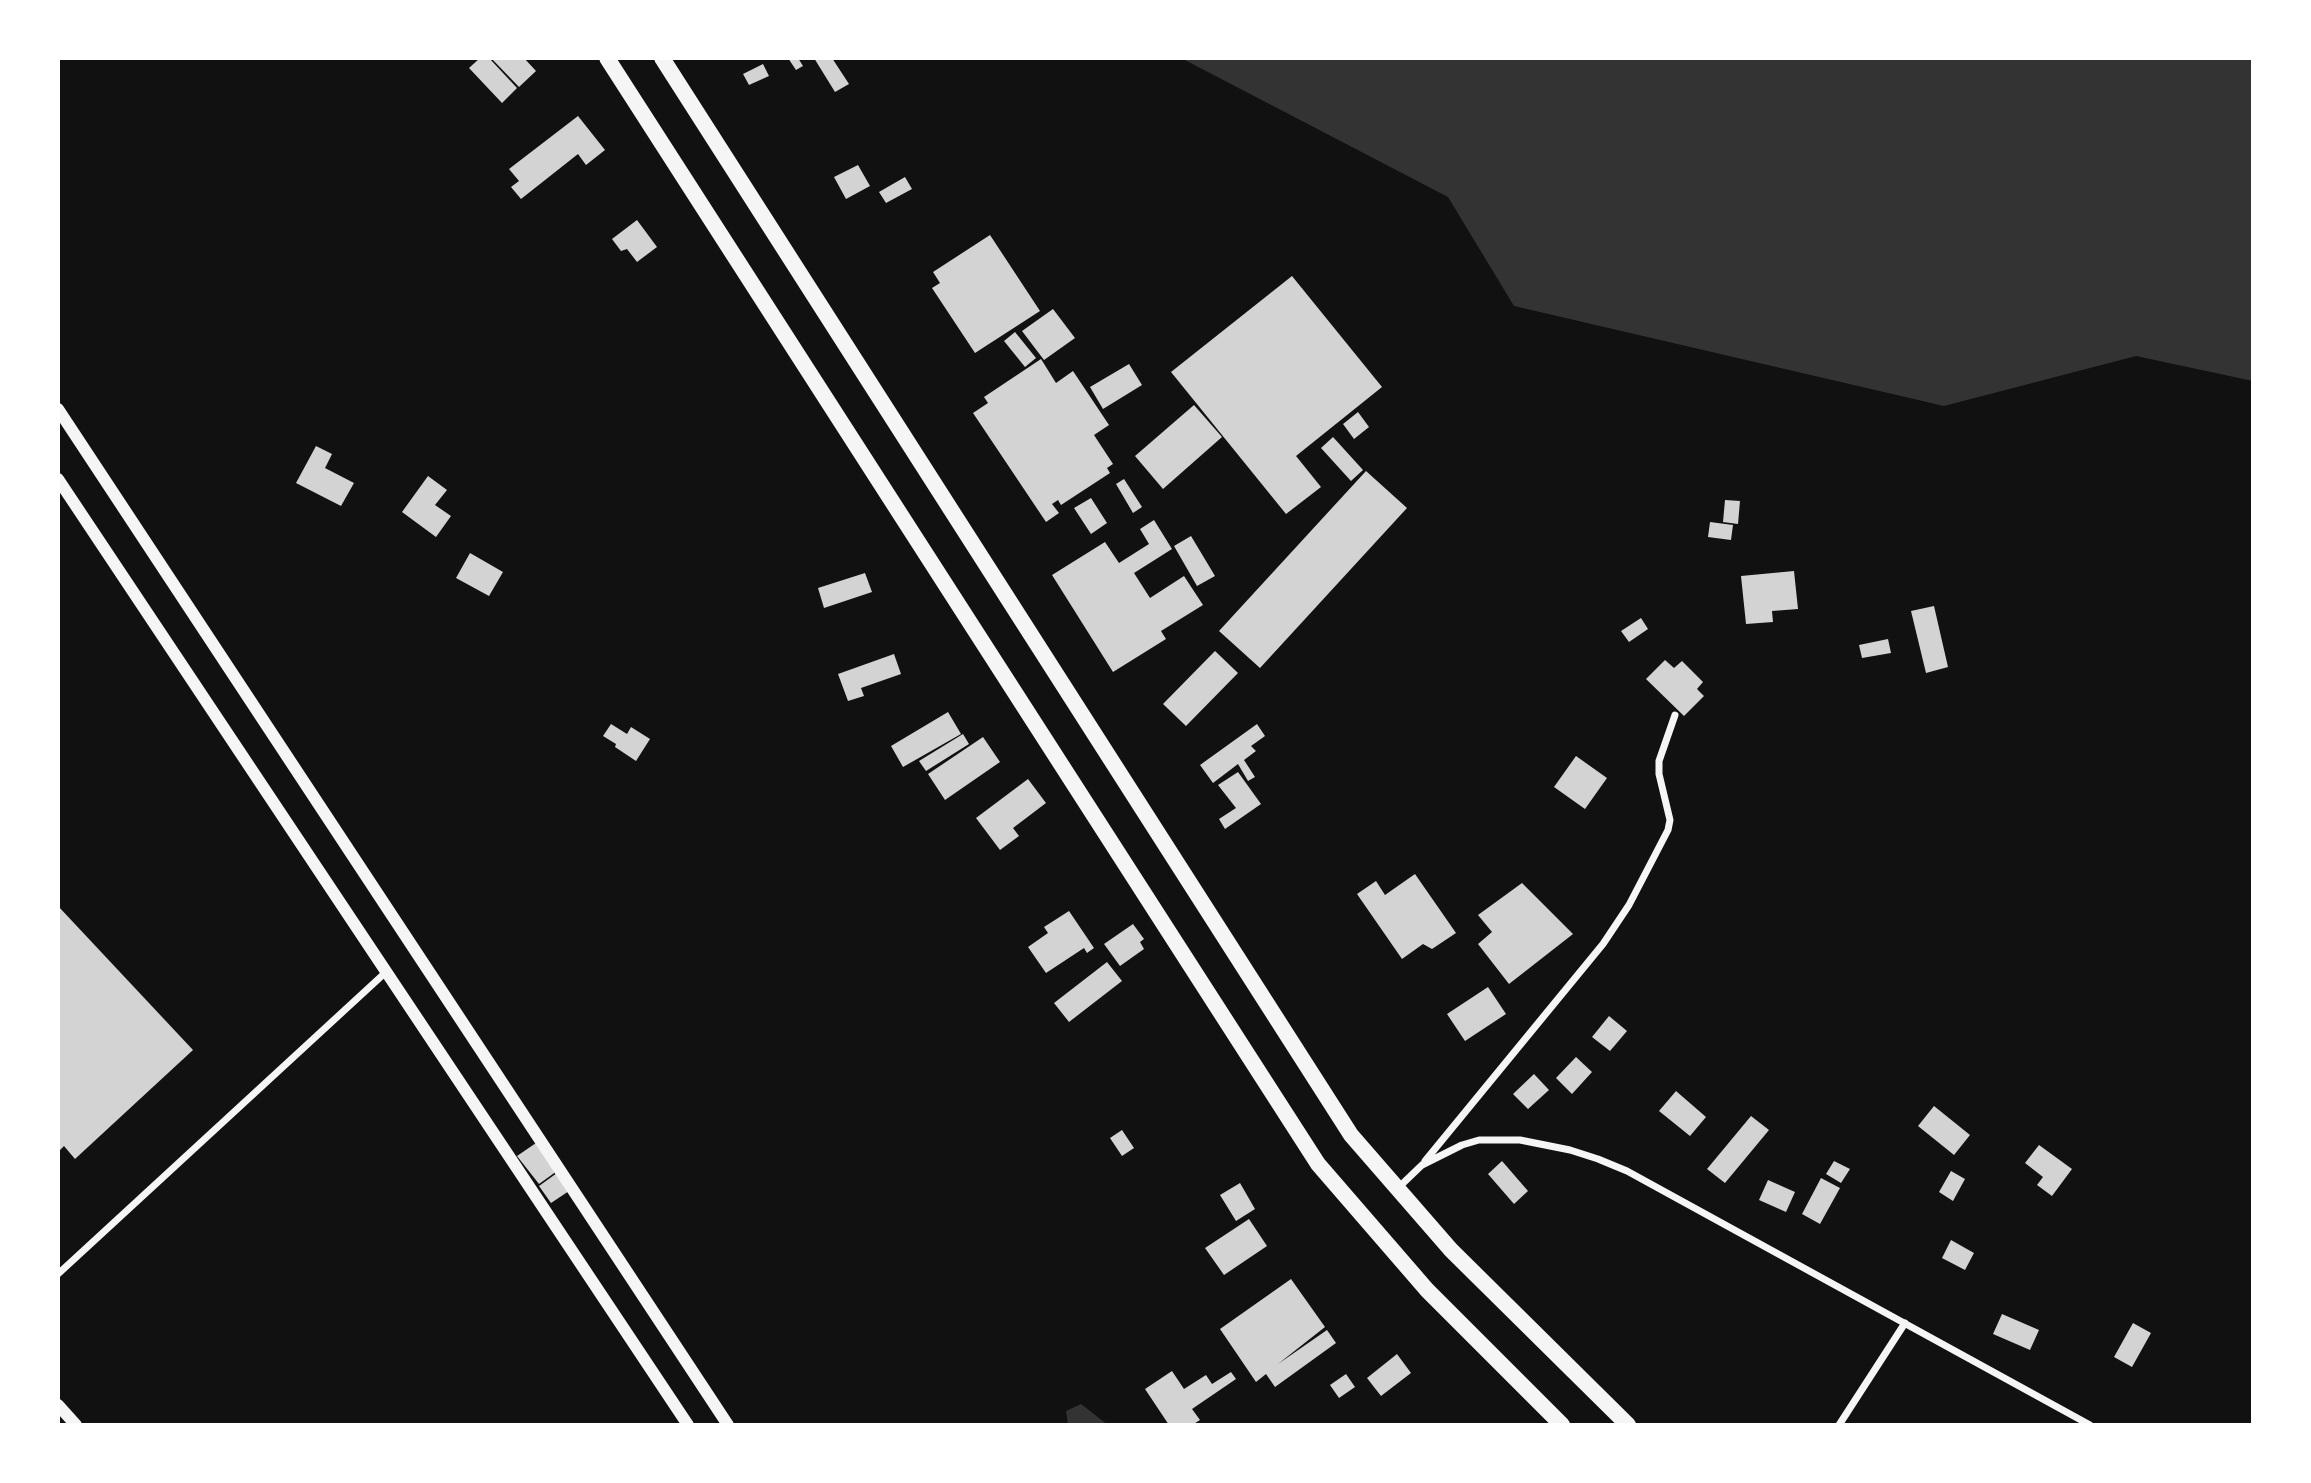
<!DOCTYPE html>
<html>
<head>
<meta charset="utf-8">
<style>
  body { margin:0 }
  #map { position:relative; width:2311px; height:1483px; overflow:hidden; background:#111; font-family:"Roboto Condensed",sans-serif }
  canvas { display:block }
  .frame { position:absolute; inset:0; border:60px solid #fff; pointer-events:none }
</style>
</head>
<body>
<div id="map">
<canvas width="2311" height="1483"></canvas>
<div class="frame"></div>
</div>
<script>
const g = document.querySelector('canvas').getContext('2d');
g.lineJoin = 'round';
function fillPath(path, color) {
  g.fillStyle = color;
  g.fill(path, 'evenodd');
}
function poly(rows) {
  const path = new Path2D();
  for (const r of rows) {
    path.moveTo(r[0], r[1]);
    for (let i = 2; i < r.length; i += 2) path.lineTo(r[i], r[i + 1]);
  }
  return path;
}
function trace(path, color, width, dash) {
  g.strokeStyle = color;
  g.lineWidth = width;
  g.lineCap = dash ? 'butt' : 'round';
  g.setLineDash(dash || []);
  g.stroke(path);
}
const water = poly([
  [1181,58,2253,58,2253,381,2136,356,1944,406,1514,306,1448,197],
  [1081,1404,1108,1425,1068,1425,1066,1411]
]);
const building = poly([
  [480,58,489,58,517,88,502,103,469,68],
  [491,58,524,58,536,71,519,87],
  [788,58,798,58,803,66,796,70],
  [814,58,832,58,849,84,835,92],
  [763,64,769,76,749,85,743,74],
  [578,116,605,150,586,165,578,154,521,199,511,187,519,181,509,169],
  [858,165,870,186,846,199,834,177],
  [905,177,912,189,886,203,879,192],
  [637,220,657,247,637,262,627,249,621,251,612,239],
  [990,235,1040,311,975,353,932,288,940,283,933,272],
  [1292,276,1382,387,1296,456,1321,487,1286,514,1171,372],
  [1053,309,1075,338,1044,360,1022,331],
  [1015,332,1036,358,1025,367,1004,341],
  [1041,359,1056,383,1073,371,1109,425,1094,435,1113,464,1107,468,1110,473,1061,505,1058,500,1052,504,1059,513,1046,522,973,413,988,403,984,397],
  [1129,364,1142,385,1103,409,1090,387],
  [1194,405,1222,437,1163,489,1135,456],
  [1358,412,1369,427,1354,439,1343,424],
  [1333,437,1363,470,1351,481,1321,448],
  [316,446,332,454,325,468,354,483,341,506,296,483],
  [1366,471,1407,508,1260,668,1219,631],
  [428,476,447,490,435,505,451,516,436,537,402,512],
  [1124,479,1142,507,1133,513,1116,484],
  [1091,498,1107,523,1091,534,1074,508],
  [1725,500,1740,501,1738,524,1723,522],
  [1154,520,1172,549,1134,573,1150,598,1184,576,1203,605,1161,631,1166,639,1113,672,1052,575,1105,542,1119,563,1149,544,1140,529],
  [1710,522,1733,525,1731,540,1708,537],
  [1191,536,1215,576,1197,586,1174,546],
  [470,553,503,572,489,596,456,578],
  [1794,571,1798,609,1772,611,1773,622,1746,624,1741,576],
  [865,573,872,592,824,608,818,588],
  [1934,606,1948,667,1926,673,1911,611],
  [1641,618,1648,629,1629,642,1621,631],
  [1888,639,1891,653,1862,658,1859,645],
  [1215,651,1238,673,1186,726,1163,704],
  [894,654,901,674,861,688,864,696,848,701,838,674],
  [1665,660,1674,668,1682,661,1703,682,1697,689,1704,696,1684,716,1646,679],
  [948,712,961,734,903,767,891,746],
  [611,724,627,734,631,727,650,739,636,761,615,747,616,744,603,736],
  [1257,724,1265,736,1251,746,1256,751,1244,760,1255,777,1248,781,1238,764,1213,783,1200,765],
  [963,734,969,744,926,771,919,761],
  [983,737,1000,762,945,800,928,774],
  [1576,756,1607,778,1585,809,1554,787],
  [1238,772,1261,804,1225,829,1219,819,1236,808,1218,785],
  [1028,779,1046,803,1013,828,1019,836,1000,850,976,818],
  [1415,874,1456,933,1432,949,1423,944,1402,959,1357,894,1376,881,1385,895],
  [1522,883,1573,934,1509,984,1478,944,1492,932,1478,915],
  [58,906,193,1050,75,1159,64,1146,58,1152],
  [1069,911,1094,948,1087,953,1084,948,1046,973,1028,947,1048,933,1044,927],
  [1133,924,1144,939,1140,942,1144,949,1120,966,1104,944],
  [1107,962,1122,981,1069,1022,1054,1003],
  [1488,987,1506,1014,1465,1041,1447,1014],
  [1609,1016,1627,1031,1610,1051,1592,1037],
  [1576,1057,1592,1072,1572,1094,1556,1078],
  [1534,1074,1549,1090,1528,1109,1513,1094],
  [1676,1091,1706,1117,1690,1136,1659,1111],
  [1934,1106,1970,1135,1954,1155,1918,1126],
  [1751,1116,1769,1130,1725,1183,1707,1169],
  [1122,1130,1134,1148,1122,1156,1110,1138],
  [536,1143,557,1171,539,1184,517,1156],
  [2039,1145,2072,1169,2052,1196,2037,1185,2043,1177,2025,1163],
  [1502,1161,1528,1191,1514,1204,1488,1174],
  [1834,1161,1850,1169,1841,1183,1826,1174],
  [1951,1171,1965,1179,1953,1201,1939,1192],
  [557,1173,569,1191,551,1203,539,1186],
  [1821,1178,1840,1188,1820,1224,1802,1214],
  [1768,1180,1795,1192,1786,1212,1759,1200],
  [1240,1183,1255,1209,1236,1221,1220,1195],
  [1249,1219,1267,1246,1224,1275,1205,1248],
  [1951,1240,1974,1253,1965,1270,1942,1258],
  [1291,1279,1325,1327,1278,1364,1327,1330,1336,1343,1275,1387,1266,1374,1256,1382,1220,1329],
  [2002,1314,2039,1330,2030,1350,1993,1334],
  [2133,1323,2151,1333,2132,1367,2114,1357],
  [1397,1354,1411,1373,1381,1396,1367,1378],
  [1172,1371,1184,1389,1206,1375,1212,1384,1231,1372,1236,1379,1192,1409,1200,1420,1192,1425,1169,1425,1145,1389],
  [1346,1374,1355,1387,1339,1398,1330,1385]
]);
const minor = poly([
  [1425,1161,1603,944,1629,905,1668,830,1670,820,1659,774,1659,761,1675,715],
  [1398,1188,1422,1165,1462,1145,1479,1140,1520,1140,1570,1150,1598,1159,1627,1171,2090,1425],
  [58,1274,386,972],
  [1839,1425,1905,1323]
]);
const tertiary = poly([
  [58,409,728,1425],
  [58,479,688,1425],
  [58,1405,76,1425]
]);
const trunk = poly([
  [607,58,1318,1164,1427,1290,1562,1425],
  [662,58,1351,1135,1451,1250,1628,1425]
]);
fillPath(water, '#333');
fillPath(building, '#d3d3d3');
trace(minor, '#f5f5f5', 7);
trace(tertiary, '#f5f5f5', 12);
trace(trunk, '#f5f5f5', 16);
</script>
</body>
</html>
